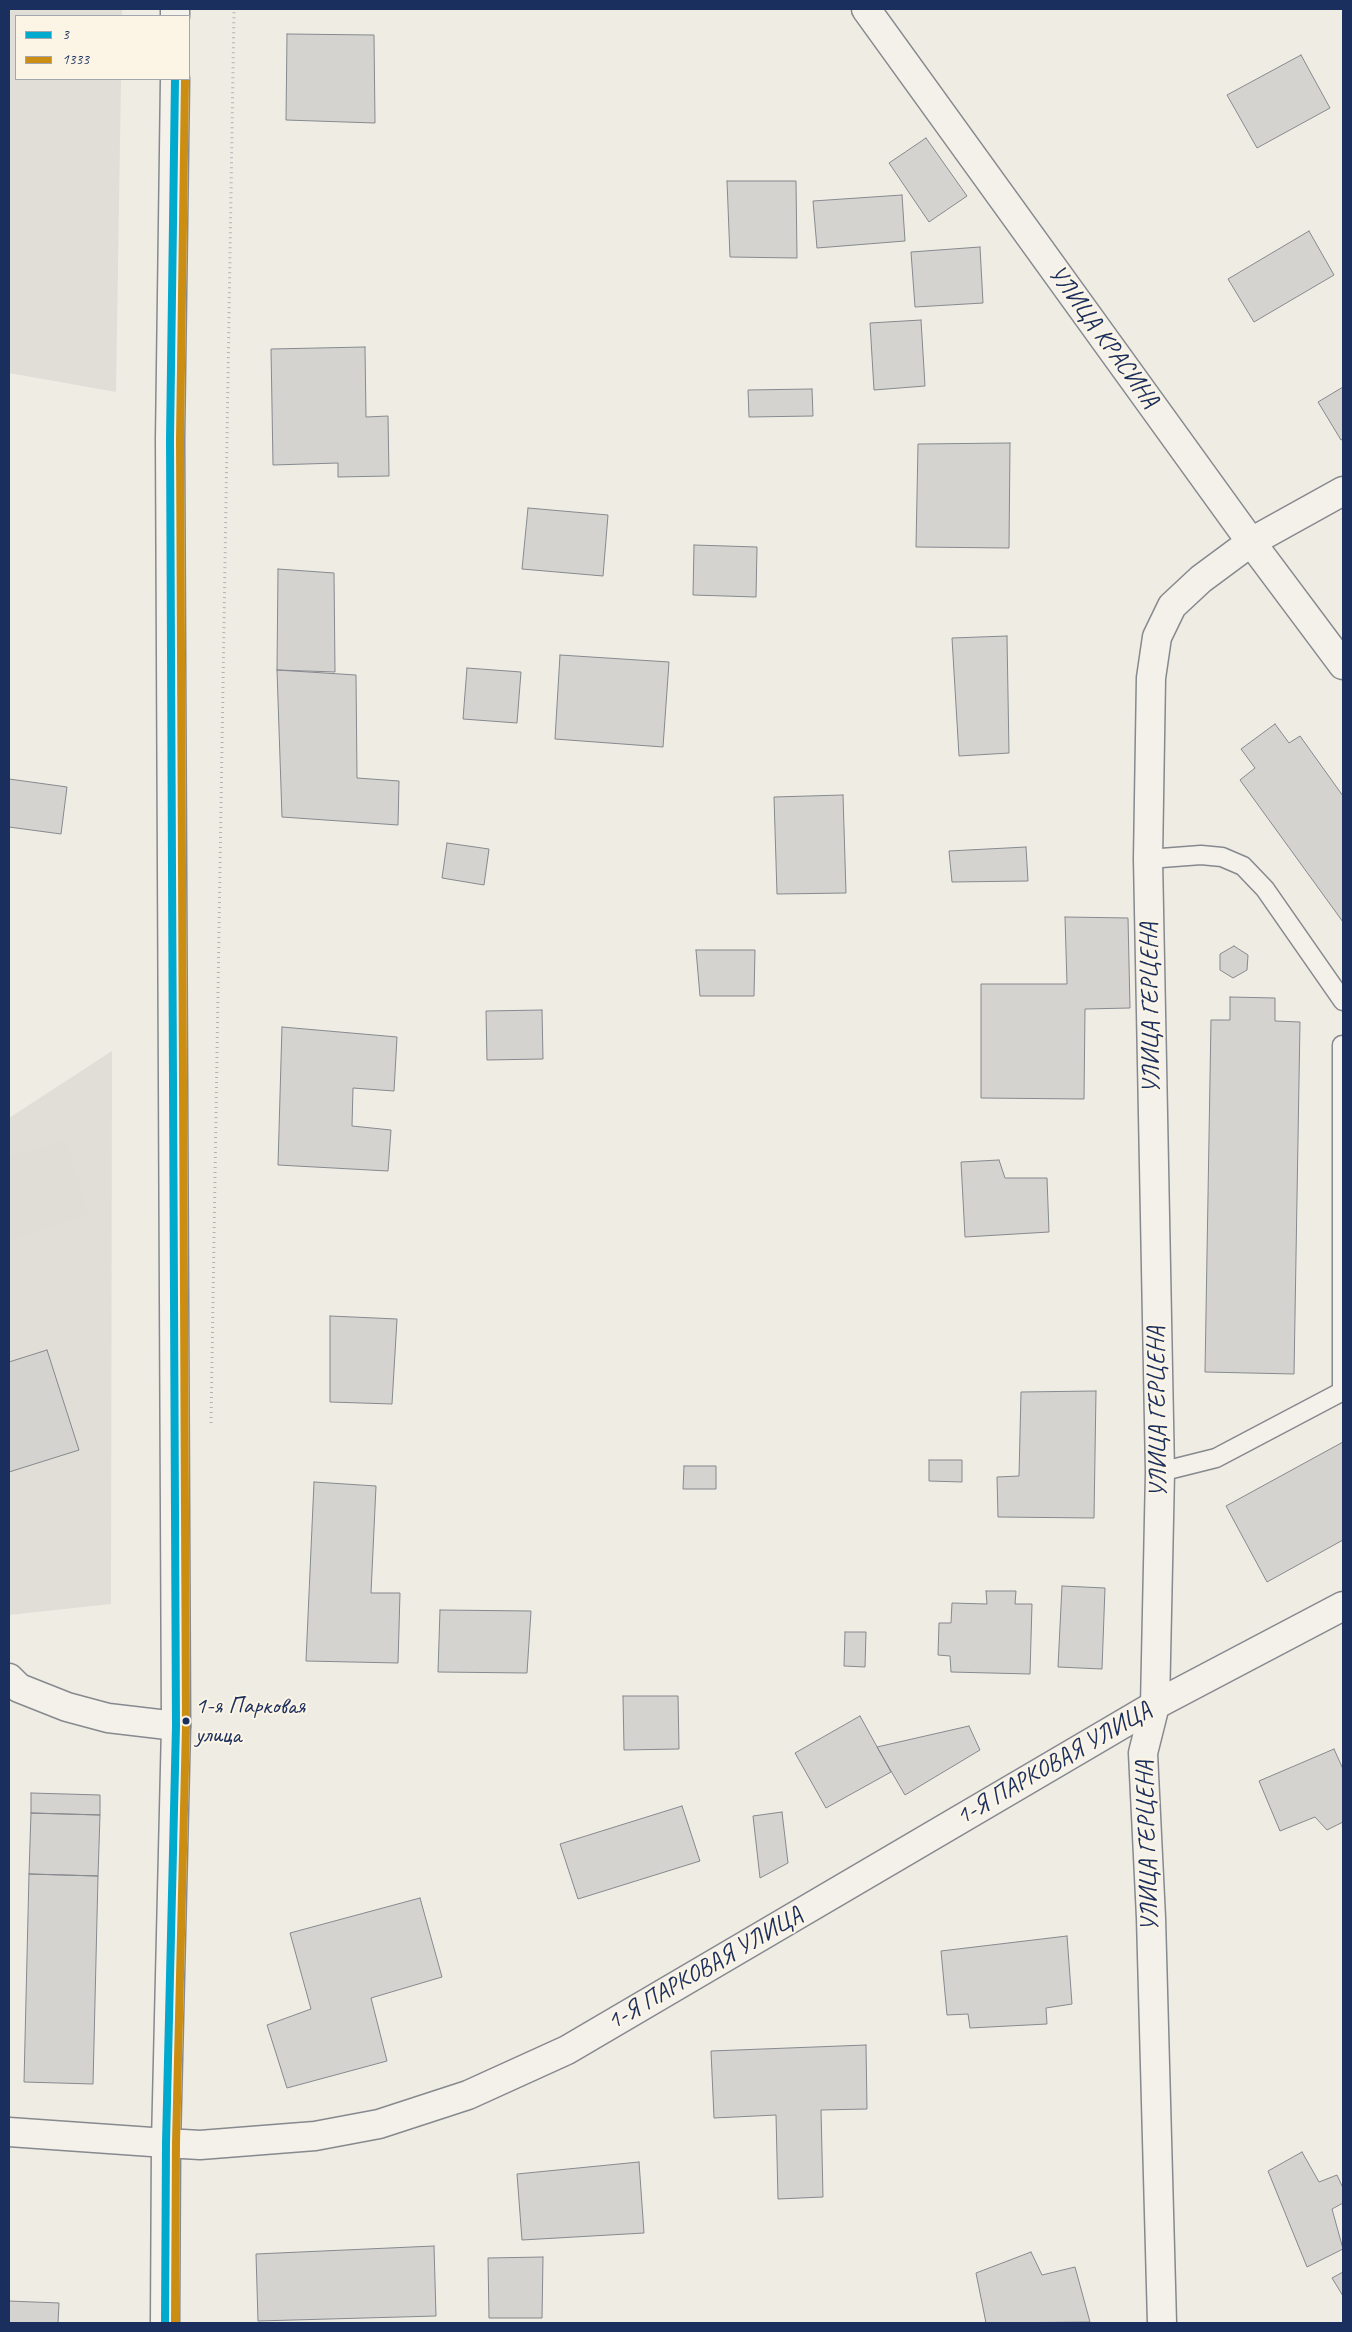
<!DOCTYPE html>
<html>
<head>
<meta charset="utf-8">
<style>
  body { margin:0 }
  #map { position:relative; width:1352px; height:2332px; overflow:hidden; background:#efece4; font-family:Caveat,sans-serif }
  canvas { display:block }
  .frame { position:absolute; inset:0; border:10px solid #1b2f5e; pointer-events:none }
  .legend { position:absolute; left:15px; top:15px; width:175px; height:65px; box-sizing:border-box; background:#fcf5e5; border:1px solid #a2a6af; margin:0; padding:6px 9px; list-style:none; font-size:15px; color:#1b2f5e }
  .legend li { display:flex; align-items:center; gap:10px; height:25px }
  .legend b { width:25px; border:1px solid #a2a6af }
</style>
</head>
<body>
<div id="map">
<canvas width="1352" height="2332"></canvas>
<div class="frame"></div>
<ul class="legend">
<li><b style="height:6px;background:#00a9ce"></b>3</li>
<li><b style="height:6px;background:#cb8e13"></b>1333</li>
</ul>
</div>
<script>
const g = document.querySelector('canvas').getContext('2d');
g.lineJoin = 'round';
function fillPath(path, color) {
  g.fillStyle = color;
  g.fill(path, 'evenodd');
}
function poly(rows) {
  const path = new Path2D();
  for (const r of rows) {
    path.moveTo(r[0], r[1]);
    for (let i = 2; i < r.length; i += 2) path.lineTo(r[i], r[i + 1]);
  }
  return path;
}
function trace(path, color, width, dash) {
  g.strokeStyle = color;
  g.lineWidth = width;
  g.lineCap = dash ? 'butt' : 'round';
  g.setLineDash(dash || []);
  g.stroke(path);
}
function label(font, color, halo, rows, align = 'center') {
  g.font = font + ' Caveat,sans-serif';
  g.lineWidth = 4;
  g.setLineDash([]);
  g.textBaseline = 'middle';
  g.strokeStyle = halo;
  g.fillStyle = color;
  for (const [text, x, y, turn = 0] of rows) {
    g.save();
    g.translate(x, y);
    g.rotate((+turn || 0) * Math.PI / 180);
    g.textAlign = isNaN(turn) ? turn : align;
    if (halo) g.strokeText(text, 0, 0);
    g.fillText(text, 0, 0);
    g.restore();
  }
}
const built = poly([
  [9,9,122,9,122,16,16,16,16,79,121,79,116,392,9,373],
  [112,1051,111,1604,9,1615,9,1118]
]);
const green = poly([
  [65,1139,89,1214,9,1240,9,1157]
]);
const building = poly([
  [287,34,374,35,375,123,286,120,287,34],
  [1301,55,1330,108,1257,148,1227,95,1301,55],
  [926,138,967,196,929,222,889,163,926,138],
  [727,181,796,181,797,258,730,257,727,181],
  [902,195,905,241,817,248,813,201,902,195],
  [1309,231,1334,275,1254,322,1228,279,1309,231],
  [980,247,983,303,915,307,911,252,980,247],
  [921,320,925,386,874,390,870,323,921,320],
  [365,347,366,417,388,416,389,476,338,477,338,463,273,465,271,349,365,347],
  [1343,387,1343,439,1341,440,1318,402,1343,387],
  [812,389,813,416,749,417,748,390,812,389],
  [1010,443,1009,548,916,547,918,444,1010,443],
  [528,508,608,515,603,576,522,569,528,508],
  [694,545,757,547,756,597,693,595,694,545],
  [278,569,334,573,335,672,277,670,278,569],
  [1007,636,1009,753,959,756,952,638,1007,636],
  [560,655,669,662,663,747,555,739,560,655],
  [467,668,521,672,517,723,463,719,467,668],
  [277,670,356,675,357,778,399,781,398,825,282,817,277,670],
  [1275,724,1289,743,1300,736,1343,796,1343,922,1240,780,1255,768,1241,749,1275,724],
  [9,779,67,787,61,834,9,827,9,779],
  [843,795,846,893,777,894,774,797,843,795],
  [447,843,489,849,484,885,442,878,447,843],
  [1026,847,1028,881,952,882,949,851,1026,847],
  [1065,917,1128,918,1130,1008,1085,1009,1084,1099,981,1098,981,984,1067,984,1065,917],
  [1234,946,1248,955,1247,970,1233,978,1220,970,1220,954,1234,946],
  [696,950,755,950,754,996,700,996,696,950],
  [1230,997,1275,998,1275,1021,1300,1022,1294,1374,1205,1372,1211,1020,1230,1020,1230,997],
  [542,1010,543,1059,487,1060,486,1011,542,1010],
  [282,1027,397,1037,394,1091,353,1088,352,1126,391,1130,388,1171,278,1165,282,1027],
  [999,1160,1005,1178,1047,1178,1049,1232,965,1237,961,1162,999,1160],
  [330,1316,397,1319,392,1404,330,1402,330,1316],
  [47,1350,79,1450,9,1472,9,1362,47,1350],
  [1096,1391,1094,1518,998,1517,997,1477,1019,1476,1021,1392,1096,1391],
  [1343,1442,1343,1540,1267,1582,1226,1506,1343,1442],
  [929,1460,962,1460,962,1482,929,1481,929,1460],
  [684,1466,716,1466,716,1489,683,1489,684,1466],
  [314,1482,376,1486,371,1593,400,1593,398,1663,306,1661,314,1482],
  [1062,1586,1105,1588,1102,1669,1058,1667,1062,1586],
  [986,1591,1016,1591,1015,1604,1032,1604,1030,1674,951,1672,950,1656,938,1655,939,1623,951,1623,952,1603,987,1604,986,1591],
  [440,1610,531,1611,527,1673,438,1672,440,1610],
  [845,1632,866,1632,865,1667,844,1666,845,1632],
  [623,1696,678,1696,679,1749,624,1750,623,1696],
  [860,1716,891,1772,826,1808,795,1753,860,1716],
  [969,1726,980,1750,905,1795,877,1747,969,1726],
  [1334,1749,1343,1769,1343,1822,1327,1830,1315,1817,1280,1831,1259,1781,1334,1749],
  [31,1793,100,1795,100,1815,31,1813,31,1793],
  [682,1806,700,1861,578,1899,560,1844,682,1806],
  [782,1812,788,1863,760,1878,753,1816,782,1812],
  [31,1813,100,1815,98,1876,29,1874,31,1813],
  [29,1874,98,1876,93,2084,24,2082,29,1874],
  [420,1898,442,1977,371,1998,387,2061,287,2088,267,2025,311,2009,290,1933,420,1898],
  [1067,1936,1072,2004,1046,2008,1047,2024,970,2028,968,2014,947,2015,941,1951,1067,1936],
  [866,2045,867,2109,821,2110,823,2197,778,2199,776,2115,714,2118,711,2051,866,2045],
  [1302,2152,1319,2182,1337,2175,1343,2188,1343,2203,1332,2209,1343,2249,1307,2267,1268,2171,1302,2152],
  [639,2162,644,2233,522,2240,517,2174,639,2162],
  [434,2246,436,2316,258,2321,256,2254,434,2246],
  [1031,2252,1042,2275,1075,2267,1090,2322,986,2323,976,2273,1031,2252],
  [543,2257,542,2318,489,2318,488,2258,543,2257],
  [1343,2272,1343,2296,1332,2278,1343,2272],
  [9,2301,59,2303,58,2323,9,2323,9,2301]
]);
const path = poly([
  [211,1423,234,9]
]);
const service = poly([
  [1148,859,1201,855,1222,857,1243,866,1265,889,1343,1001],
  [1342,1391,1342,1045],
  [1160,1472,1216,1458,1343,1391]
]);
const minor = poly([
  [866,9,1251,542,1343,665],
  [9,1678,19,1688,67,1707,108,1718,176,1726],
  [9,2132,166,2143],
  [1162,2323,1151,1918,1143,1753,1155,1705,1160,1472,1148,859,1151,678,1157,637,1172,606,1201,579,1251,542,1343,491]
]);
const tertiary = poly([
  [175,16,175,9],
  [166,2143,200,2145,315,2136,379,2124,468,2095,567,2050,1155,1705,1343,1606],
  [165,2323,166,2143,176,1726,170,439,175,79]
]);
const bus1 = poly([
  [165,2323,166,2143,176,1726,170,439,175,79]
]);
const bus2 = poly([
  [175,2323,176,2143,186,1726,180,439,185,79]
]);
const markers = [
  [186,1721,4.5,"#1b2f5e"]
];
const busNames = [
  ["1-я Парковая",195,1707],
  ["улица",195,1736]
];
const streetNames = [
  ["УЛИЦА КРАСИНА",1103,337,54],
  ["УЛИЦА ГЕРЦЕНА",1151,1008,-91],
  ["УЛИЦА ГЕРЦЕНА",1158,1412,-91],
  ["1-Я ПАРКОВАЯ УЛИЦА",1054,1764,-30],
  ["УЛИЦА ГЕРЦЕНА",1148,1846,-92],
  ["1-Я ПАРКОВАЯ УЛИЦА",705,1969,-30]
];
fillPath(built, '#e0ded7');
fillPath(green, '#e0ddd7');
fillPath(building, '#d5d3d0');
trace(building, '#86898e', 1);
trace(service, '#86898e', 21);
trace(minor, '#86898e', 31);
trace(tertiary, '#86898e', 31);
trace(path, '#b1b2b4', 3, [1, 4]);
trace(service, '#f4f1eb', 18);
trace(minor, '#f4f1eb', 28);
trace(tertiary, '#f4f1eb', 28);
trace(bus1, '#00a9ce', 8);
trace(bus2, '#cb8e13', 8);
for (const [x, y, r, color] of markers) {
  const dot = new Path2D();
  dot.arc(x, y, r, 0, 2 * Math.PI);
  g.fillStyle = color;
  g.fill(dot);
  trace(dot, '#fcf5e5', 2);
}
label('24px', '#1b2f5e', '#fcf5e5', busNames, 'left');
label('25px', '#1b2f5e', '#fcf5e5', streetNames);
</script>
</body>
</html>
